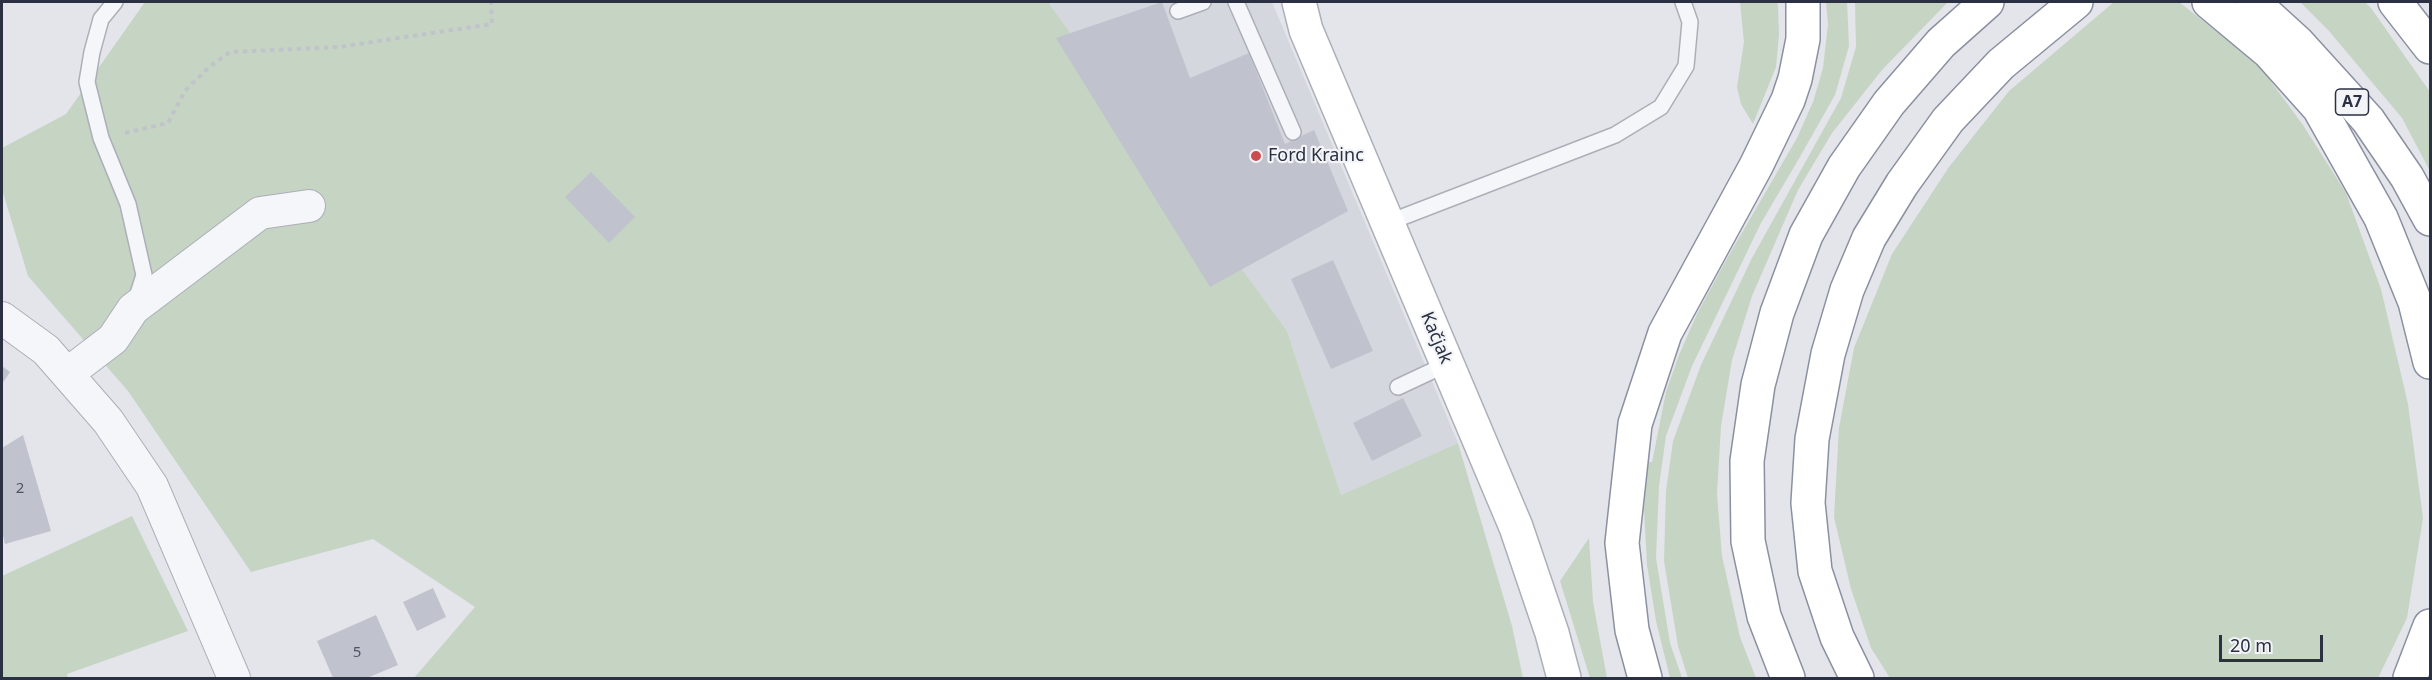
<!DOCTYPE html>
<html>
<head>
<meta charset="utf-8">
<style>
  body { margin:0 }
  #map { position:relative; width:2432px; height:680px; overflow:hidden; background:#e3e5ea; font-family:"Noto Sans",sans-serif }
  canvas { display:block }
  .frame { position:absolute; inset:0; border:3px solid #2b3042; pointer-events:none }
  .scale { position:absolute; left:2219px; top:635px; width:104px; height:27px; box-sizing:border-box; border:3px solid #2b3042; border-top:0; padding-left:8px; font-size:18px; line-height:21px; white-space:nowrap; color:#2b3042; -webkit-text-stroke:4px #f2f4f8; paint-order:stroke }
</style>
</head>
<body>
<div id="map">
<canvas width="2432" height="680"></canvas>
<div class="frame"></div>
<div class="scale">20 m</div>
</div>
<script>
const g = document.querySelector('canvas').getContext('2d');
g.lineJoin = 'round';
function fillPath(path, color) {
  g.fillStyle = color;
  g.fill(path, 'evenodd');
}
function poly(rows) {
  const path = new Path2D();
  for (const r of rows) {
    path.moveTo(r[0], r[1]);
    for (let i = 2; i < r.length; i += 2) path.lineTo(r[i], r[i + 1]);
  }
  return path;
}
function trace(path, color, width, dash) {
  g.strokeStyle = color;
  g.lineWidth = width;
  g.lineCap = dash ? 'butt' : 'round';
  g.setLineDash(dash || []);
  g.stroke(path);
}
function label(font, color, halo, rows, align = 'center') {
  g.font = font + ' "Noto Sans",sans-serif';
  g.lineWidth = 4.5;
  g.setLineDash([]);
  g.textBaseline = 'middle';
  g.strokeStyle = halo;
  g.fillStyle = color;
  for (const [text, x, y, turn = 0] of rows) {
    g.save();
    g.translate(x, y);
    g.rotate((+turn || 0) * Math.PI / 180);
    g.textAlign = isNaN(turn) ? turn : align;
    if (halo) g.strokeText(text, 0, 0);
    g.fillText(text, 0, 0);
    g.restore();
  }
}
const built = poly([
  [1048,2,1272,2,1458,443,1341,495,1287,331]
]);
const green = poly([
  [145,2,1048,2,1287,331,1341,495,1458,443,1512,626,1523,678,414,678,475,607,373,539,251,572,128,391,28,276,2,189,2,148,66,114],
  [1740,2,1777,2,1778,6,1779,35,1776,67,1753,124,1741,104,1737,87,1744,42],
  [1826,2,1847,2,1849,46,1835,95,1797,162,1761,223,1692,366,1666,436,1659,486,1656,558,1670,643,1682,678,1670,678,1656,621,1647,565,1644,509,1648,462,1652,462,1666,392,1679,355,1697,314,1725,262,1797,138,1813,102,1823,68,1828,24],
  [1855,2,1948,2,1882,70,1832,133,1798,190,1752,296,1732,360,1721,426,1717,494,1722,556,1740,637,1756,678,1688,678,1678,646,1664,561,1666,491,1673,441,1701,365,1752,258,1841,98,1856,47],
  [2114,2,2179,2,2258,64,2303,125,2346,193,2381,289,2408,404,2423,518,2407,618,2378,678,1890,678,1871,648,1851,589,1834,517,1839,428,1854,348,1892,254,1949,167,2009,91],
  [2300,2,2365,2,2371,8,2430,92,2430,171,2402,118,2329,31],
  [132,516,188,631,67,674,68,678,2,678,2,576],
  [1589,538,1593,602,1607,678,1590,678,1560,581]
]);
const building = poly([
  [1162,2,1190,78,1249,53,1285,144,1314,130,1348,211,1210,287,1056,38],
  [591,172,635,217,609,243,565,197],
  [1333,260,1373,351,1331,369,1291,279],
  [2,366,10,372,2,384],
  [1403,398,1422,436,1372,461,1353,423],
  [23,435,51,531,5,544,2,531,2,448],
  [433,588,446,617,417,631,403,602],
  [376,615,398,665,367,678,333,678,317,641]
]);
const path = poly([
  [125,133,168,123,185,91,209,67,230,52,339,47,492,24,491,2]
]);
const service = poly([
  [115,2,101,19,92,52,87,82,101,138,128,204,144,275,135,303],
  [1236,2,1293,132],
  [1178,11,1203,2],
  [1387,223,1615,135,1661,107,1686,66,1690,22,1683,2],
  [1398,387,1447,364]
]);
const minor = poly([
  [2,318,46,350,108,421,152,486,234,678],
  [67,374,113,339,133,309,260,213,309,206]
]);
const secondary = poly([
  [1299,2,1306,30,1516,527,1552,633,1564,678]
]);
const trunk = poly([
  [2253,2,2298,43,2368,120,2407,177,2430,219],
  [2395,2,2430,47],
  [1645,678,1632,630,1622,543,1635,424,1665,333,1756,166,1788,100,1795,79,1803,39,1803,2],
  [1788,678,1764,616,1748,541,1747,461,1758,385,1777,313,1806,235,1844,167,1889,103,1941,43,1987,2]
]);
const motorway = poly([
  [2209,2,2269,52,2319,108,2381,218,2415,302,2430,362],
  [1857,678,1837,637,1815,571,1808,503,1812,439,1828,354,1847,290,1869,238,1902,184,1948,120,2001,64,2076,2],
  [2410,678,2430,626]
]);
const markers = [
  [1256,156,6,"#cb4d4d"]
];
const numberNames = [
  ["2",20,489],
  ["5",357,653]
];
const shields = [
  [2352,102,33]
];
const shieldNames = [
  ["A7",2352,102]
];
const poiNames = [
  ["Ford Krainc",1268,156]
];
const streetNames = [
  ["Kačjak",1436,338,67]
];
fillPath(built, '#d5d7df');
fillPath(green, '#c6d4c4');
fillPath(building, '#c0c3cd');
trace(service, '#acafb8', 18);
trace(minor, '#acafb8', 34);
trace(secondary, '#acafb8', 36);
trace(trunk, '#8a90a1', 36);
trace(motorway, '#8a90a1', 36);
trace(path, '#c0c3c9', 4, [4.5, 4.5]);
trace(service, '#f5f6f9', 15);
trace(minor, '#f5f6f9', 32);
trace(secondary, '#fff', 33);
trace(trunk, '#fff', 33);
trace(motorway, '#fff', 33);
for (const [x, y, r, color] of markers) {
  const dot = new Path2D();
  dot.arc(x, y, r, 0, 2 * Math.PI);
  g.fillStyle = color;
  g.fill(dot);
  trace(dot, '#f2f4f8', 2);
}
label('15px', '#505565', null, numberNames);
for (const [x, y, w] of shields) {
  const box = new Path2D();
  box.roundRect(x - w / 2, y - 13, w, 26, 4.5);
  g.fillStyle = '#f2f4f8';
  g.fill(box);
  trace(box, '#2b3042', 1.5);
}
label('bold 16px', '#2b3042', null, shieldNames);
label('18px', '#2b3042', '#f2f4f8', poiNames, 'left');
label('18px', '#2b3042', '#f2f4f8', streetNames);
</script>
</body>
</html>
